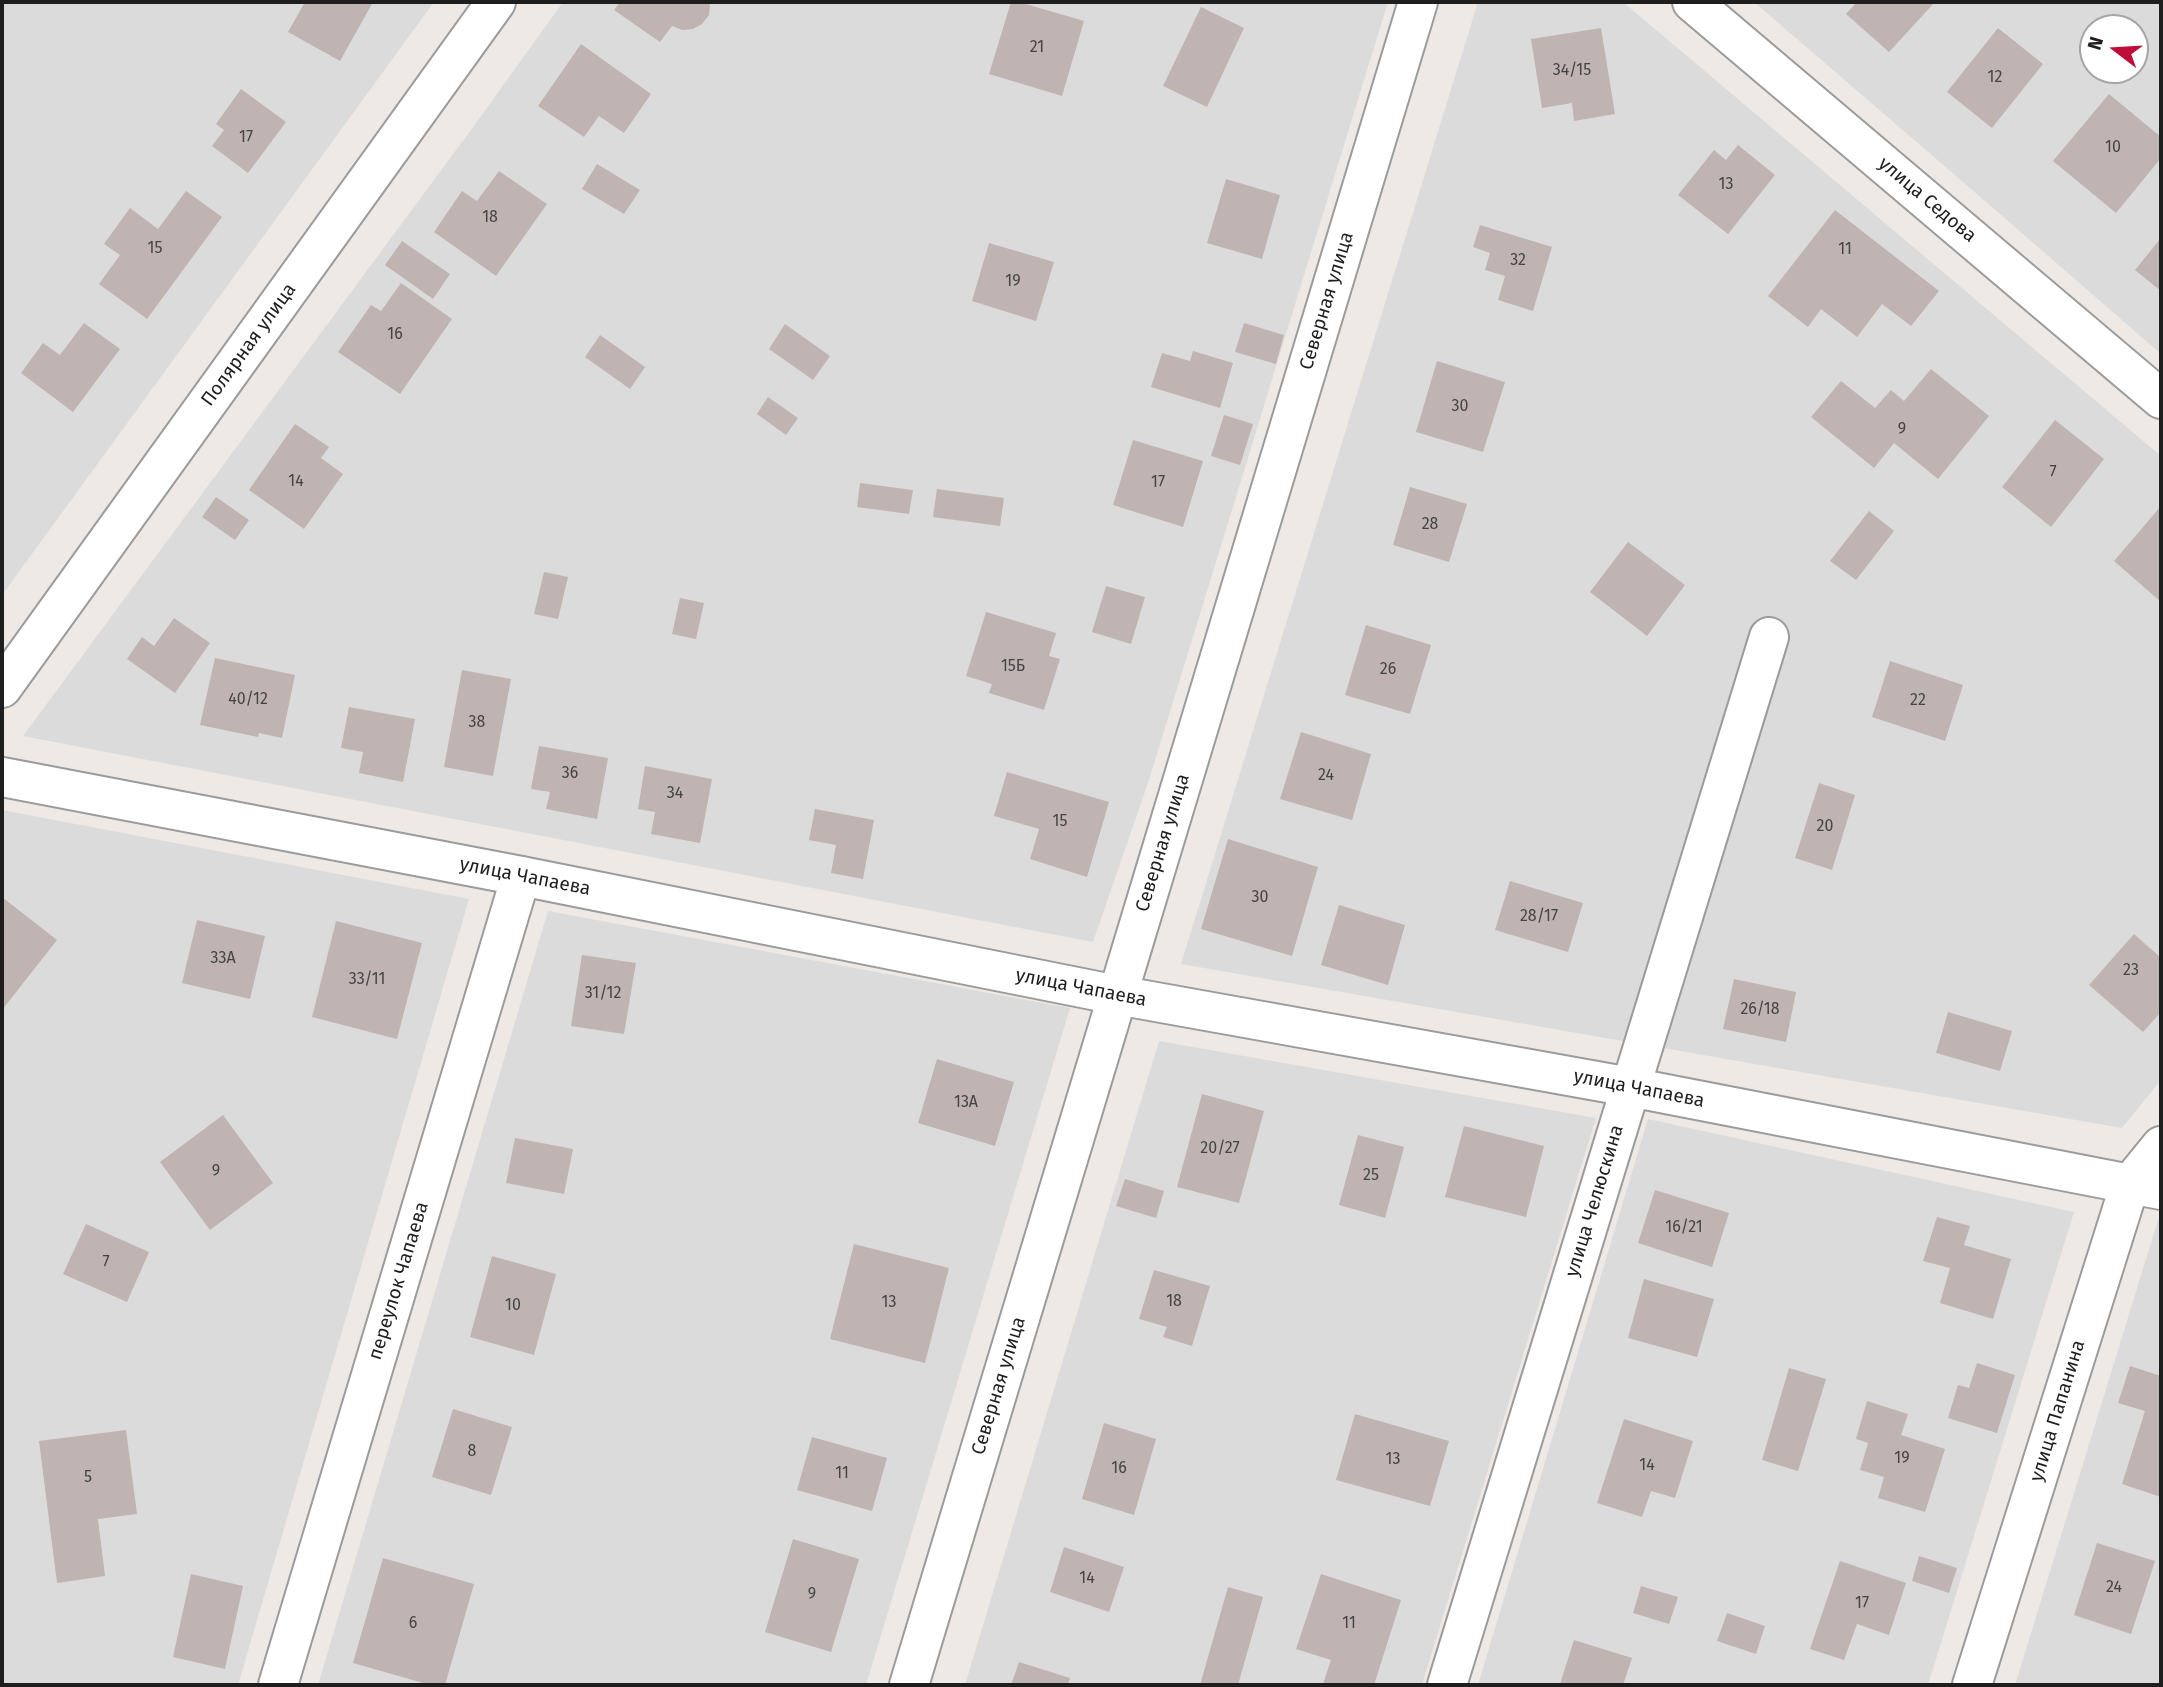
<!DOCTYPE html>
<html>
<head>
<meta charset="utf-8">
<style>
  body { margin:0 }
  #map { position:relative; width:2163px; height:1687px; overflow:hidden; background:#eee9e5; font-family:"Fira Sans",sans-serif }
  canvas { display:block }
  .frame { position:absolute; inset:0; border:4px solid #1e1e1e; pointer-events:none }
  .north { position:absolute; left:2079px; top:14px; width:70px; height:70px; box-sizing:border-box; background:#fff; border:2px solid #a5a5a5; border-radius:50%; rotate:287deg; font-size:19px; font-weight:700; line-height:28px; text-align:center; color:#1e1e1e }
  .north::after { content:''; display:block; margin:auto; width:24px; height:32px; background:#be0e38; clip-path:polygon(50% 0,100% 100%,50% 72%,0 100%) }
</style>
</head>
<body>
<div id="map">
<canvas width="2163" height="1687"></canvas>
<div class="frame"></div>
<div class="north">N</div>
</div>
<script>
const g = document.querySelector('canvas').getContext('2d');
g.lineJoin = 'round';
function fillPath(path, color) {
  g.fillStyle = color;
  g.fill(path, 'evenodd');
}
function poly(rows) {
  const path = new Path2D();
  for (const r of rows) {
    path.moveTo(r[0], r[1]);
    for (let i = 2; i < r.length; i += 2) path.lineTo(r[i], r[i + 1]);
  }
  return path;
}
function trace(path, color, width, dash) {
  g.strokeStyle = color;
  g.lineWidth = width;
  g.lineCap = dash ? 'butt' : 'round';
  g.setLineDash(dash || []);
  g.stroke(path);
}
function label(font, color, halo, rows, align = 'center') {
  g.font = font + ' "Fira Sans",sans-serif';
  g.lineWidth = 5;
  g.setLineDash([]);
  g.textBaseline = 'middle';
  g.strokeStyle = halo;
  g.fillStyle = color;
  for (const [text, x, y, turn = 0] of rows) {
    g.save();
    g.translate(x, y);
    g.rotate((+turn || 0) * Math.PI / 180);
    g.textAlign = isNaN(turn) ? turn : align;
    if (halo) g.strokeText(text, 0, 0);
    g.fillText(text, 0, 0);
    g.restore();
  }
}
const residential = poly([
  [2,2,434,2,2,595],
  [563,2,1388,2,1149,780,1093,942,23,736,476,123],
  [1478,2,1623,2,2161,456,2161,1080,2122,1128,1181,964],
  [1754,2,2161,2,2161,354,1985,201],
  [2093,28,2135,28,2135,70,2093,70],
  [2,810,469,899,238,1685,2,1685],
  [548,911,1070,1008,866,1685,318,1685],
  [1159,1041,1596,1118,1422,1685,965,1685],
  [1648,1119,2074,1212,1928,1685,1478,1685],
  [2158,1220,2161,1220,2161,1685,2015,1685]
]);
const building = poly([
  [305,2,373,2,340,61,288,32],
  [620,2,710,2,710,4,709,15,702,24,693,29,682,30,672,26,660,42,614,10],
  [1011,2,1019,2,1084,21,1062,96,989,74],
  [1857,2,1935,2,1889,52,1846,14],
  [1201,7,1244,28,1207,107,1163,86],
  [1601,28,1615,114,1574,121,1572,103,1542,108,1531,39],
  [1998,28,2043,64,1992,128,1947,92],
  [581,44,651,94,624,133,599,116,584,137,538,106],
  [241,89,286,122,248,173,212,146,224,130,216,124],
  [2109,94,2161,137,2161,158,2116,213,2053,161],
  [1738,145,1775,175,1728,234,1678,195,1714,150,1726,160],
  [597,164,640,190,624,214,582,189],
  [499,171,547,204,496,276,434,232,462,191,477,201],
  [1226,179,1280,195,1262,259,1207,243],
  [186,191,222,217,147,319,99,284,120,255,104,244,130,208,158,229],
  [1835,210,1939,291,1911,326,1882,304,1857,337,1821,309,1808,327,1768,296],
  [1480,225,1552,247,1533,311,1498,300,1505,276,1485,270,1490,253,1473,247],
  [2161,238,2161,291,2135,270],
  [402,241,450,274,433,299,385,265],
  [989,243,1054,262,1036,321,972,301],
  [401,283,452,319,400,394,338,352,371,305,381,311],
  [84,323,120,349,73,412,21,373,43,343,60,355],
  [1244,323,1284,335,1276,364,1235,352],
  [785,324,830,356,813,380,769,349],
  [600,335,645,367,630,389,585,357],
  [1193,351,1233,363,1220,408,1151,387,1162,353,1190,361],
  [1437,361,1505,382,1483,452,1416,432],
  [1931,369,1989,416,1938,479,1894,443,1874,468,1811,417,1841,381,1875,408,1891,390,1904,401],
  [768,397,798,418,786,435,757,414],
  [1224,415,1253,424,1240,465,1211,456],
  [2055,420,2104,459,2051,527,2002,487],
  [295,424,329,447,321,458,343,474,304,529,249,490],
  [1133,440,1203,461,1183,527,1113,505],
  [860,483,913,490,909,514,857,507],
  [1410,487,1467,504,1449,562,1393,545],
  [937,489,1004,498,1000,526,933,517],
  [216,497,249,520,235,540,202,517],
  [2161,506,2161,602,2114,561],
  [1869,511,1894,531,1856,580,1830,561],
  [1628,542,1685,585,1647,636,1590,592],
  [544,572,568,577,558,619,534,614],
  [1106,586,1145,597,1131,644,1092,632],
  [680,598,704,603,696,639,672,634],
  [986,612,1056,633,1049,656,1060,659,1044,710,989,693,992,684,966,676],
  [174,618,210,643,175,693,127,659,142,637,154,646],
  [1366,625,1431,645,1410,714,1345,695],
  [215,658,295,675,282,738,259,733,258,737,200,725],
  [1890,661,1963,685,1945,741,1872,717],
  [462,670,511,679,493,776,444,767],
  [349,707,415,719,403,782,359,773,363,752,341,748],
  [1301,732,1371,754,1352,820,1280,799],
  [539,746,608,758,597,819,546,809,550,792,531,789],
  [645,766,712,779,700,843,651,834,655,812,638,809],
  [1007,772,1109,802,1087,877,1030,859,1039,829,994,816],
  [1819,783,1855,795,1832,870,1795,858],
  [815,809,874,820,863,879,831,873,836,845,809,840],
  [1228,839,1318,867,1292,956,1201,929],
  [1510,881,1583,903,1568,952,1495,930],
  [2,897,57,940,2,1010],
  [1339,905,1405,925,1388,985,1321,965],
  [197,920,265,936,250,999,182,983],
  [336,921,422,943,397,1039,312,1017],
  [2134,934,2161,958,2161,1012,2143,1032,2089,985],
  [582,955,636,963,624,1034,571,1026],
  [1734,979,1796,992,1786,1042,1723,1029],
  [1948,1012,2012,1031,2000,1071,1936,1053],
  [937,1059,1014,1082,995,1146,918,1123],
  [1202,1094,1264,1111,1239,1203,1177,1187],
  [223,1115,273,1183,210,1230,160,1162],
  [1464,1126,1544,1146,1526,1217,1445,1197],
  [1358,1135,1404,1147,1385,1218,1339,1205],
  [515,1138,573,1149,564,1194,506,1183],
  [1125,1179,1164,1191,1156,1218,1116,1206],
  [1655,1190,1729,1213,1712,1267,1638,1243],
  [1937,1217,1970,1226,1964,1245,2011,1259,1993,1319,1940,1303,1950,1268,1923,1261],
  [86,1224,149,1252,127,1302,63,1274],
  [854,1244,949,1268,925,1363,830,1339],
  [492,1256,556,1274,534,1355,470,1337],
  [1154,1270,1210,1286,1192,1346,1163,1337,1167,1327,1139,1319],
  [1644,1279,1714,1299,1697,1357,1628,1338],
  [1977,1363,2015,1375,1997,1433,1948,1418,1958,1385,1969,1388],
  [2130,1366,2161,1376,2161,1497,2122,1484,2145,1411,2118,1403],
  [1789,1368,1826,1379,1798,1471,1762,1460],
  [1867,1401,1908,1414,1901,1435,1945,1449,1925,1512,1878,1498,1884,1477,1860,1470,1868,1443,1856,1439],
  [453,1409,512,1427,491,1495,432,1477],
  [1355,1414,1449,1441,1430,1506,1336,1480],
  [1624,1419,1693,1441,1675,1498,1651,1491,1642,1517,1597,1503],
  [1104,1423,1156,1439,1134,1515,1082,1499],
  [126,1430,137,1514,98,1519,105,1576,57,1583,39,1441],
  [812,1437,887,1458,872,1511,797,1490],
  [793,1539,859,1559,831,1652,765,1632],
  [2097,1543,2155,1561,2131,1634,2074,1615],
  [1064,1547,1124,1567,1109,1612,1050,1592],
  [1919,1556,1957,1568,1949,1593,1912,1581],
  [383,1558,474,1584,445,1685,430,1685,353,1663],
  [1840,1561,1906,1583,1889,1635,1857,1624,1844,1660,1810,1649],
  [191,1574,243,1586,225,1669,173,1657],
  [1321,1574,1401,1600,1374,1685,1323,1684,1331,1660,1296,1649],
  [1641,1586,1678,1597,1669,1624,1633,1613],
  [1228,1587,1263,1597,1238,1685,1200,1685],
  [1727,1613,1765,1626,1756,1654,1717,1641],
  [1574,1640,1632,1658,1623,1685,1560,1684],
  [1019,1662,1070,1678,1068,1685,1011,1685]
]);
const minor = poly([
  [1692,2,2161,399],
  [2,688,496,2],
  [278,1685,521,876],
  [1447,1685,1769,637],
  [1972,1685,2130,1184,2161,1146]
]);
const tertiary = poly([
  [2,777,521,876,1117,995,1630,1087,2161,1190],
  [909,1685,1418,2]
]);
const numberNames = [
  ["21",1037,48],
  ["34/15",1572,71],
  ["12",1995,78],
  ["17",246,138],
  ["10",2113,148],
  ["13",1726,185],
  ["18",490,218],
  ["15",155,249],
  ["11",1845,250],
  ["32",1518,261],
  ["19",1013,282],
  ["16",395,335],
  ["30",1460,407],
  ["9",1902,430],
  ["7",2053,473],
  ["14",296,482],
  ["17",1158,483],
  ["28",1430,525],
  ["15Б",1013,667],
  ["26",1388,670],
  ["40/12",248,700],
  ["22",1918,701],
  ["38",477,723],
  ["36",570,774],
  ["24",1326,776],
  ["34",675,794],
  ["15",1060,822],
  ["20",1825,827],
  ["30",1260,898],
  ["28/17",1539,917],
  ["33А",223,959],
  ["23",2131,971],
  ["33/11",367,980],
  ["31/12",603,994],
  ["26/18",1760,1010],
  ["13А",966,1103],
  ["20/27",1220,1149],
  ["9",216,1172],
  ["25",1371,1176],
  ["16/21",1684,1228],
  ["7",106,1263],
  ["18",1174,1302],
  ["13",889,1303],
  ["10",513,1306],
  ["8",472,1452],
  ["19",1902,1459],
  ["13",1393,1460],
  ["14",1647,1466],
  ["16",1119,1469],
  ["11",842,1474],
  ["5",88,1478],
  ["14",1087,1579],
  ["24",2114,1588],
  ["9",812,1595],
  ["17",1862,1604],
  ["6",413,1624],
  ["11",1349,1624]
];
const streetNames = [
  ["улица Седова",1927,200,40],
  ["Северная улица",1327,301,-73],
  ["Полярная улица",249,345,-54],
  ["Северная улица",1163,843,-73],
  ["улица Чапаева",525,877,11],
  ["улица Чапаева",1081,988,11],
  ["улица Чапаева",1639,1089,11],
  ["улица Челюскина",1595,1201,-73],
  ["переулок Чапаева",399,1281,-73],
  ["Северная улица",999,1386,-73],
  ["улица Папанина",2058,1411,-73]
];
fillPath(residential, '#dcdbdb');
fillPath(building, '#bfb4b2');
trace(minor, '#9b9b9b', 42);
trace(tertiary, '#9b9b9b', 42);
trace(minor, '#fff', 38);
trace(tertiary, '#fff', 38);
label('16px', '#464443', null, numberNames);
label('19px', '#1e1e1e', '#fff', streetNames);
</script>
</body>
</html>
